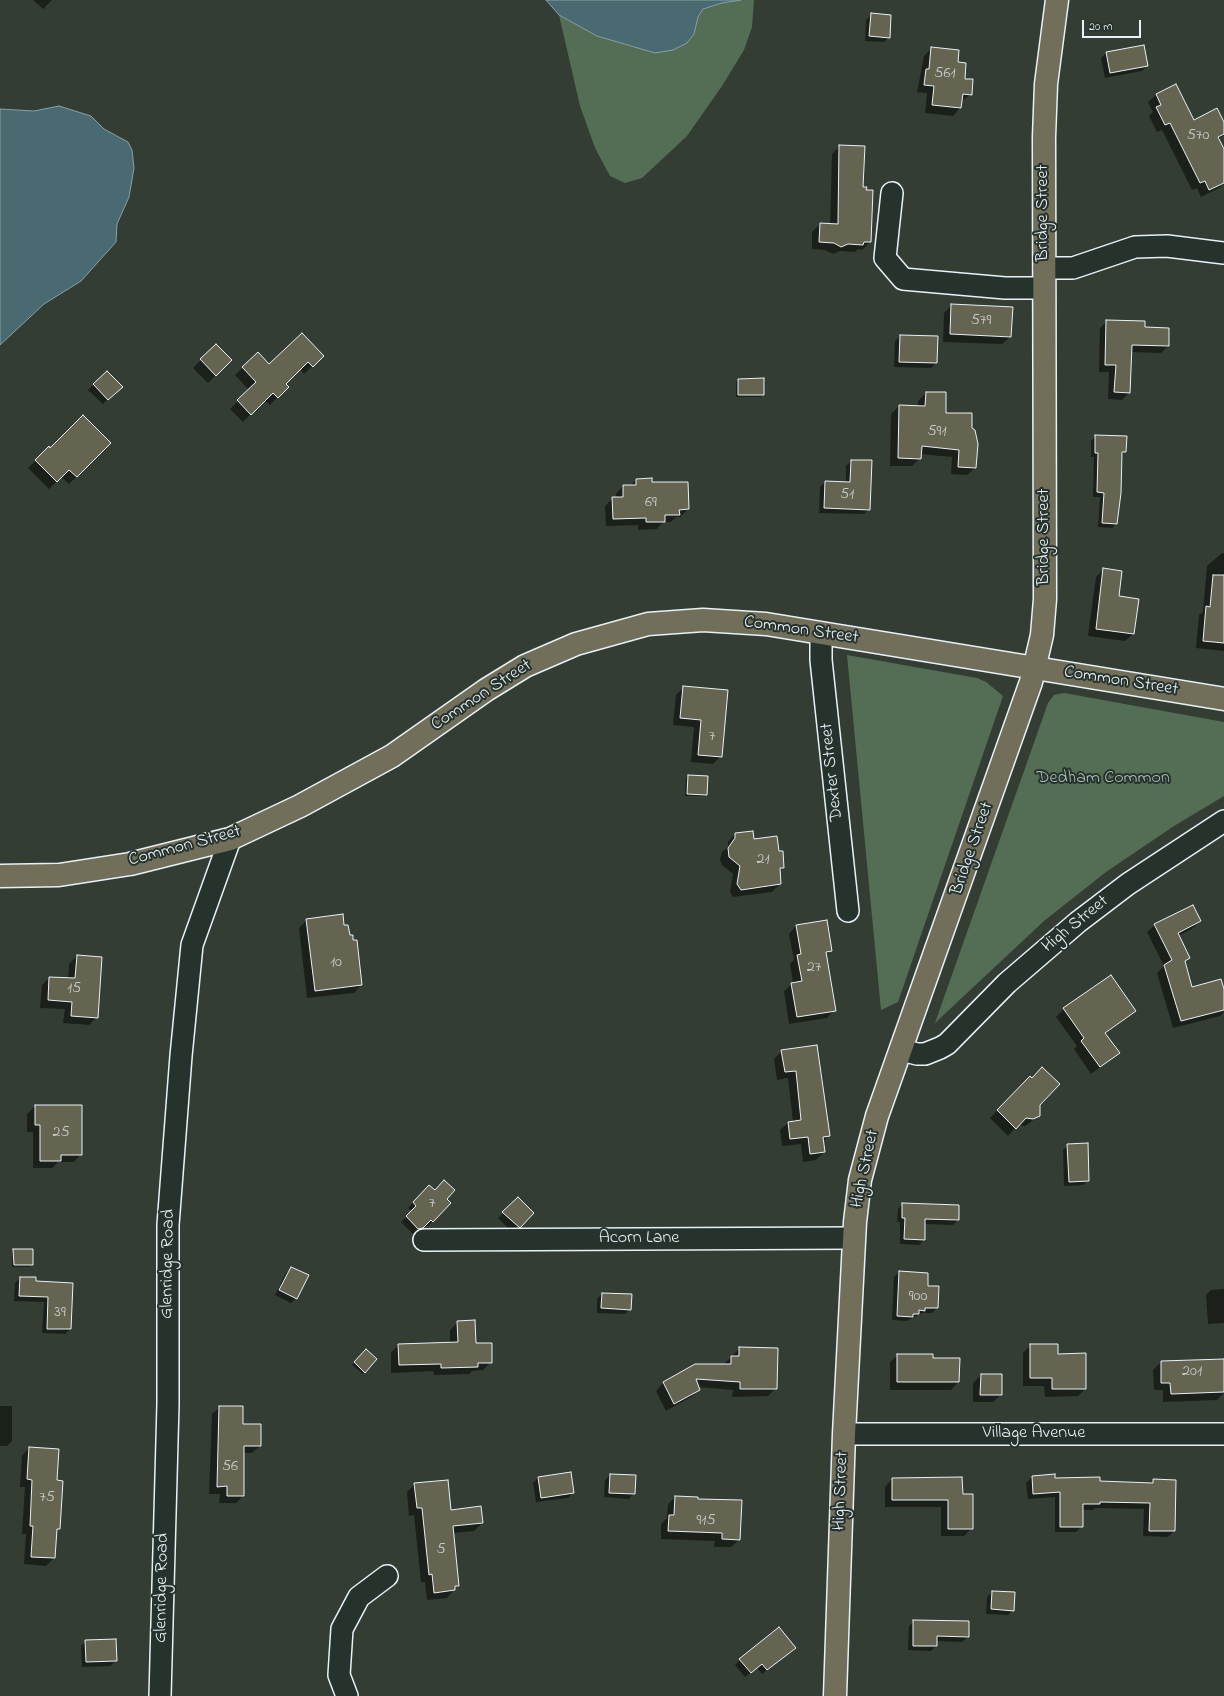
<!DOCTYPE html>
<html>
<head>
<meta charset="utf-8">
<style>
  body { margin:0 }
  #map { position:relative; width:1224px; height:1696px; overflow:hidden; background:#333d34; font-family:"Indie Flower",sans-serif }
  canvas { display:block }
  .scale { position:absolute; left:1082px; top:20px; width:59px; height:18px; box-sizing:border-box; border:2px solid #e8f1f8; border-top:0; padding-left:5px; font-size:12px; line-height:14px; white-space:nowrap; color:#e8f1f8; -webkit-text-stroke:3px #26332d; paint-order:stroke }
</style>
</head>
<body>
<div id="map">
<canvas width="1224" height="1696"></canvas>
<div class="scale">20 m</div>
</div>
<script>
const g = document.querySelector('canvas').getContext('2d');
g.lineJoin = 'round';
function fillPath(path, color) {
  g.fillStyle = color;
  g.fill(path, 'evenodd');
}
function poly(rows) {
  const path = new Path2D();
  for (const r of rows) {
    path.moveTo(r[0], r[1]);
    for (let i = 2; i < r.length; i += 2) path.lineTo(r[i], r[i + 1]);
  }
  return path;
}
function trace(path, color, width, dash) {
  g.strokeStyle = color;
  g.lineWidth = width;
  g.lineCap = dash ? 'butt' : 'round';
  g.setLineDash(dash || []);
  g.stroke(path);
}
function label(font, color, halo, rows, align = 'center') {
  g.font = font + ' "Indie Flower",sans-serif';
  g.lineWidth = 4;
  g.setLineDash([]);
  g.textBaseline = 'middle';
  g.strokeStyle = halo;
  g.fillStyle = color;
  for (const [text, x, y, turn = 0] of rows) {
    g.save();
    g.translate(x, y);
    g.rotate((+turn || 0) * Math.PI / 180);
    g.textAlign = isNaN(turn) ? turn : align;
    if (halo) g.strokeText(text, 0, 0);
    g.fillText(text, 0, 0);
    g.restore();
  }
}
const green = poly([
  [741,0,754,0,752,27,744,50,722,86,687,136,642,178,625,183,610,176,595,148,580,106,559,15,597,36,655,53,694,34,698,17,703,9,722,3],
  [847,655,977,678,986,682,1003,696,898,1002,881,1010],
  [1064,693,1224,722,1224,796,1174,826,1106,872,1044,921,935,1023,1048,703,1054,695]
]);
const water = poly([
  [546,0,741,0,722,3,703,9,698,17,694,34,687,43,673,50,655,53,597,36,559,15,546,0],
  [59,106,91,116,104,129,128,142,132,150,134,168,129,197,117,224,116,242,81,281,44,304,0,345,0,109,34,111,59,106]
]);
const shadow = poly([
  [33,0,52,0,43,9],
  [871,15,889,37,884,42,865,41,866,20],
  [932,48,956,63,971,94,961,102,960,108,953,116,925,113,927,93,917,92,924,56],
  [1106,53,1147,66,1142,71,1105,78,1101,58],
  [1175,85,1193,122,1224,124,1224,135,1218,140,1224,151,1224,184,1219,188,1201,197,1197,188,1192,190,1162,130,1157,132,1149,116,1153,112,1148,102,1156,95],
  [840,146,865,191,870,242,862,250,858,249,855,252,840,251,833,254,825,250,812,249,812,232,820,224,830,224,832,154],
  [952,305,1010,337,1002,344,943,342,944,313],
  [1107,321,1144,328,1168,346,1161,353,1131,352,1129,393,1122,400,1108,399,1109,372,1099,372,1100,328],
  [900,336,936,337,936,363,931,368,894,367,895,341],
  [216,345,231,360,208,383,193,368],
  [258,353,269,365,323,356,304,374,300,369,285,384,288,387,270,405,265,400,243,422,230,409,249,390,235,375],
  [107,372,121,387,103,404,88,390],
  [738,380,763,394,761,397,736,397,736,382],
  [926,393,945,414,971,428,975,468,967,475,951,474,952,457,920,454,920,458,912,466,890,466,891,414,899,406,918,407,918,401],
  [1096,436,1125,451,1121,456,1117,523,1112,528,1098,527,1100,497,1093,497,1094,457,1091,457,1091,441],
  [110,443,69,484,61,477,49,489,28,468,49,448,50,450],
  [851,461,869,509,864,514,819,513,820,487,825,482,846,483,846,466],
  [636,480,688,509,680,517,676,517,671,522,663,522,657,529,638,530,638,525,606,526,605,506,613,498,616,498,616,494,623,486,630,486],
  [1222,553,1224,553,1224,651,1196,648,1199,615,1203,612,1207,566],
  [1104,569,1118,597,1133,634,1125,641,1088,636,1096,577],
  [684,687,721,756,713,764,691,762,694,727,673,725,676,695],
  [689,776,706,794,704,796,685,796,686,778],
  [735,834,778,853,783,867,779,872,780,884,772,892,733,897,730,892,733,874,722,865,720,860,722,852,728,847,728,842],
  [307,920,344,926,361,985,354,993,307,998,299,928],
  [1200,921,1192,929,1178,936,1189,958,1185,962,1192,988,1224,993,1224,1012,1220,1016,1173,1028,1157,973,1164,966,1147,932,1155,925],
  [796,926,831,950,825,956,834,1010,827,1018,789,1024,784,991,793,983,790,964,794,960,789,934],
  [77,956,97,1017,89,1025,63,1023,65,1009,40,1008,42,985,49,978,68,979,69,964],
  [1110,976,1135,1011,1105,1034,1118,1053,1091,1074,1074,1049,1077,1046,1056,1017,1064,1009],
  [817,1046,829,1135,823,1142,824,1152,816,1160,803,1162,801,1144,782,1146,780,1130,788,1123,793,1122,788,1078,777,1080,774,1059,782,1051],
  [1030,1077,1039,1105,1039,1116,1025,1126,1018,1125,1008,1136,990,1118],
  [35,1106,81,1154,74,1162,58,1162,52,1168,33,1168,33,1132,27,1132,27,1114],
  [1068,1145,1088,1180,1083,1185,1064,1186,1063,1150],
  [429,1186,450,1203,428,1226,425,1224,417,1233,413,1234,401,1222,412,1211,408,1208],
  [518,1198,528,1218,512,1232,498,1218],
  [903,1204,958,1220,953,1225,924,1224,924,1240,919,1245,900,1244,900,1222,897,1222,898,1209],
  [14,1250,32,1265,30,1267,12,1267,12,1252],
  [291,1268,296,1298,291,1303,275,1295,286,1273],
  [899,1272,927,1287,937,1308,932,1313,922,1313,907,1321,892,1320,894,1277],
  [20,1278,35,1282,72,1284,70,1329,65,1334,42,1333,44,1302,14,1301,15,1283],
  [1224,1289,1224,1323,1208,1324,1206,1295,1211,1290],
  [602,1294,630,1309,625,1314,597,1313,597,1299],
  [458,1322,491,1362,483,1370,472,1371,469,1374,434,1375,433,1371,391,1373,391,1353,398,1345,450,1343,450,1330],
  [1031,1345,1057,1355,1085,1389,1078,1396,1045,1397,1044,1386,1023,1386,1023,1353],
  [740,1348,776,1388,768,1396,732,1397,733,1390,698,1387,699,1390,691,1397,666,1411,656,1391,663,1383,695,1365,724,1364],
  [366,1351,376,1359,363,1374,352,1365],
  [898,1355,932,1359,958,1382,951,1390,890,1390,890,1362],
  [1161,1362,1224,1374,1224,1393,1217,1400,1163,1402,1163,1390,1154,1390,1153,1370],
  [981,1375,1001,1395,993,1402,973,1402,973,1383],
  [0,1406,12,1406,12,1441,7,1446,0,1446],
  [220,1407,242,1425,260,1446,252,1453,243,1453,243,1496,236,1503,219,1503,220,1494,209,1494,212,1414],
  [29,1448,56,1481,59,1528,55,1532,54,1558,46,1566,24,1564,26,1534,22,1534,25,1487,20,1487,22,1456],
  [570,1473,573,1493,568,1498,536,1502,533,1483,538,1478],
  [610,1475,634,1493,629,1499,604,1497,605,1480],
  [1032,1477,1150,1483,1154,1480,1174,1531,1168,1537,1143,1536,1144,1509,1095,1508,1093,1510,1082,1510,1082,1526,1076,1532,1055,1532,1055,1497,1028,1499,1026,1483],
  [892,1479,962,1496,972,1528,964,1536,941,1536,941,1507,885,1507,885,1487],
  [415,1484,450,1511,482,1523,474,1531,453,1533,458,1585,447,1598,427,1600,425,1582,421,1582,414,1515,409,1516,407,1492],
  [675,1497,697,1500,739,1540,731,1547,714,1547,715,1541,661,1539,661,1524,667,1518,668,1504],
  [992,1592,1013,1610,1008,1615,986,1614,987,1597],
  [914,1621,968,1637,962,1642,936,1641,936,1646,931,1651,908,1650,909,1626],
  [86,1641,116,1661,110,1666,82,1667,81,1646],
  [789,1652,762,1674,757,1668,745,1677,735,1665,740,1660]
]);
const building = poly([
  [871,13,891,15,890,38,869,36,871,13],
  [1144,45,1148,66,1110,73,1106,52,1144,45],
  [931,47,959,50,958,62,966,63,965,79,973,79,972,95,963,94,961,108,932,105,934,86,924,85,926,69,929,69,931,47],
  [1176,84,1194,120,1217,108,1224,122,1224,134,1218,137,1224,149,1224,183,1209,190,1205,181,1200,183,1170,123,1165,125,1156,107,1161,105,1156,94,1176,84],
  [839,145,865,146,863,187,867,187,866,190,873,190,871,242,864,242,863,245,848,244,841,247,834,243,819,242,820,223,838,224,839,145],
  [951,304,1013,307,1011,337,950,334,951,304],
  [1106,320,1145,321,1145,327,1169,328,1169,346,1132,345,1130,393,1114,392,1116,365,1105,365,1106,320],
  [302,333,324,356,313,367,308,362,286,384,289,387,278,398,273,393,251,415,237,400,256,382,242,367,258,352,269,364,302,333],
  [900,335,938,336,937,363,899,362,900,335],
  [216,344,232,360,216,376,200,359,216,344],
  [107,371,123,387,108,400,93,384,107,371],
  [764,378,764,395,738,395,738,379,764,378],
  [926,392,946,392,946,413,972,413,972,428,975,430,978,444,976,468,958,467,959,450,922,446,921,459,898,458,899,405,925,406,926,392],
  [83,415,111,443,77,477,69,470,57,482,35,460,49,446,50,448,83,415],
  [1095,435,1127,436,1126,452,1122,452,1121,493,1117,524,1102,523,1104,493,1097,492,1098,453,1095,453,1095,435],
  [851,460,872,460,870,510,824,508,825,481,850,482,851,460],
  [652,478,652,482,688,482,689,509,679,510,680,515,665,515,665,522,646,522,646,518,613,519,612,497,623,497,623,485,636,485,636,479,652,478],
  [1103,568,1122,571,1119,596,1139,599,1134,634,1096,629,1103,568],
  [1213,575,1224,575,1224,643,1203,641,1206,606,1210,607,1213,575],
  [683,686,728,690,722,757,698,755,701,720,680,718,683,686],
  [688,775,708,776,707,795,687,794,688,775],
  [753,831,754,839,777,836,779,851,783,851,784,868,780,868,781,884,741,890,737,884,740,866,729,857,728,848,735,838,735,833,753,831],
  [1193,905,1201,921,1178,933,1190,958,1185,961,1192,987,1221,979,1224,989,1224,1010,1181,1021,1164,965,1172,960,1154,924,1193,905],
  [343,914,344,925,348,925,350,935,353,935,353,940,357,940,362,985,315,991,306,919,343,914],
  [827,920,832,951,826,952,836,1011,797,1017,791,983,802,981,797,955,801,954,796,925,827,920],
  [77,955,102,957,98,1018,71,1016,72,1002,48,1000,49,977,75,978,77,955],
  [1111,975,1136,1011,1105,1033,1120,1053,1100,1067,1081,1041,1084,1038,1063,1008,1111,975],
  [817,1045,830,1136,823,1137,825,1152,810,1154,808,1137,790,1139,788,1122,801,1120,796,1071,785,1072,781,1050,817,1045],
  [1042,1067,1060,1084,1040,1105,1040,1116,1033,1119,1026,1118,1016,1129,997,1110,1030,1076,1032,1078,1042,1067],
  [35,1105,82,1105,82,1155,61,1155,61,1161,40,1161,40,1125,35,1125,35,1105],
  [1088,1143,1089,1181,1069,1182,1067,1144,1088,1143],
  [444,1180,455,1190,447,1199,451,1203,433,1222,431,1220,423,1228,418,1229,406,1216,416,1206,413,1202,429,1185,435,1190,444,1180],
  [518,1197,534,1213,520,1228,502,1212,518,1197],
  [902,1203,959,1205,959,1220,925,1219,925,1240,904,1239,905,1218,902,1218,902,1203],
  [13,1249,33,1249,33,1265,14,1265,13,1249],
  [291,1267,309,1275,297,1299,279,1290,291,1267],
  [899,1271,928,1273,928,1286,939,1286,938,1308,925,1308,925,1311,919,1310,919,1314,913,1314,913,1317,897,1316,899,1271],
  [20,1277,36,1277,36,1281,73,1283,71,1329,47,1329,48,1297,19,1296,20,1277],
  [602,1293,632,1294,631,1310,601,1308,602,1293],
  [475,1320,476,1343,492,1343,492,1363,478,1363,478,1367,441,1368,441,1364,399,1365,398,1344,458,1342,457,1321,475,1320],
  [1030,1344,1058,1344,1058,1354,1086,1353,1086,1389,1052,1389,1052,1378,1030,1378,1030,1344],
  [739,1347,778,1348,777,1389,740,1389,740,1382,696,1379,700,1390,674,1404,663,1382,695,1364,731,1364,731,1356,739,1356,739,1347],
  [366,1349,377,1359,365,1373,354,1362,366,1349],
  [897,1354,933,1354,933,1358,960,1358,959,1382,897,1382,897,1354],
  [1224,1359,1224,1392,1171,1394,1170,1383,1161,1383,1161,1361,1224,1359],
  [981,1374,1002,1374,1002,1395,980,1395,981,1374],
  [219,1406,243,1406,243,1424,261,1424,261,1446,244,1446,244,1496,227,1496,227,1486,217,1487,219,1406],
  [29,1447,59,1449,57,1480,63,1481,60,1529,57,1529,55,1558,31,1557,33,1526,30,1526,32,1480,27,1479,29,1447],
  [571,1472,574,1493,541,1498,538,1477,571,1472],
  [610,1474,636,1475,635,1494,609,1493,610,1474],
  [1055,1474,1055,1478,1100,1477,1100,1481,1153,1483,1153,1479,1176,1480,1175,1531,1149,1531,1150,1503,1100,1502,1100,1504,1083,1504,1083,1527,1060,1527,1060,1492,1033,1494,1032,1476,1055,1474],
  [962,1477,963,1494,973,1494,973,1529,948,1529,948,1500,892,1500,892,1478,962,1477],
  [448,1480,451,1510,481,1506,483,1523,453,1526,459,1586,455,1586,455,1590,434,1593,432,1574,429,1575,422,1508,417,1508,414,1483,448,1480],
  [675,1496,698,1497,698,1499,742,1500,740,1540,722,1539,722,1533,668,1531,669,1515,674,1515,675,1496],
  [992,1591,1015,1592,1014,1611,991,1609,992,1591],
  [913,1620,969,1621,969,1637,937,1636,937,1646,913,1646,913,1620],
  [779,1627,796,1648,767,1670,762,1664,751,1673,739,1659,779,1627],
  [116,1639,117,1661,86,1662,85,1640,116,1639]
]);
const minor = poly([
  [892,193,885,258,903,279,1005,288,1044,288],
  [1044,268,1073,268,1135,247,1167,246,1224,253],
  [821,633,821,660,848,911],
  [902,1050,917,1054,925,1054,940,1048,947,1044,1007,983,1078,922,1128,884,1224,821],
  [424,1240,854,1238],
  [844,1434,1224,1434],
  [160,1696,168,1404,168,1225,181,1056,192,945,230,839],
  [347,1696,339,1675,342,1629,359,1597,387,1576]
]);
const major = poly([
  [0,876,59,875,130,864,230,839,300,806,392,756,486,690,525,666,576,644,648,624,703,620,766,624,1224,699],
  [835,1696,844,1434,855,1222,860,1180,877,1116,1031,682,1042,635,1045,599,1044,137,1046,84,1057,0]
]);
const numberNames = [
  ["561",945,74],
  ["570",1198,136],
  ["579",981,321],
  ["591",937,432],
  ["51",847,495],
  ["69",651,503],
  ["7",712,737],
  ["21",763,860],
  ["10",336,963],
  ["27",814,968],
  ["15",74,989],
  ["25",61,1133],
  ["7",432,1204],
  ["900",918,1297],
  ["39",60,1313],
  ["201",1192,1372],
  ["56",230,1467],
  ["75",47,1498],
  ["915",706,1521],
  ["5",441,1550]
];
const streetNames = [
  ["Bridge Street",1044,213,-90],
  ["Bridge Street",1045,537,-90],
  ["Common Street",801,631,8],
  ["Common Street",1121,682,9],
  ["Common Street",482,696,-33],
  ["Dexter Street",833,772,-96],
  ["Common Street",185,847,-15],
  ["Bridge Street",973,849,-71],
  ["High Street",1076,925,-39],
  ["High Street",866,1169,-78],
  ["Acorn Lane",639,1239],
  ["Glenridge Road",169,1264,-89],
  ["Village Avenue",1034,1434],
  ["High Street",842,1491,-88],
  ["Glenridge Road",163,1588,-89]
];
const parkNames = [
  ["Dedham Common",1103,779]
];
fillPath(green, '#546e55');
fillPath(water, '#4a6a71');
trace(water, '#89a0a7', 1);
fillPath(shadow, '#0007');
fillPath(building, '#656450');
trace(building, '#e8f1f8', 1);
trace(minor, '#e8f1f8', 24);
trace(major, '#e8f1f8', 25);
trace(minor, '#26332d', 21);
trace(major, '#716e59', 22);
label('16px', '#c7cece', null, numberNames);
label('18px', '#e8f1f8', '#26332d', streetNames);
label('18px', '#adbdb7', '#26332d', parkNames);
</script>
</body>
</html>
